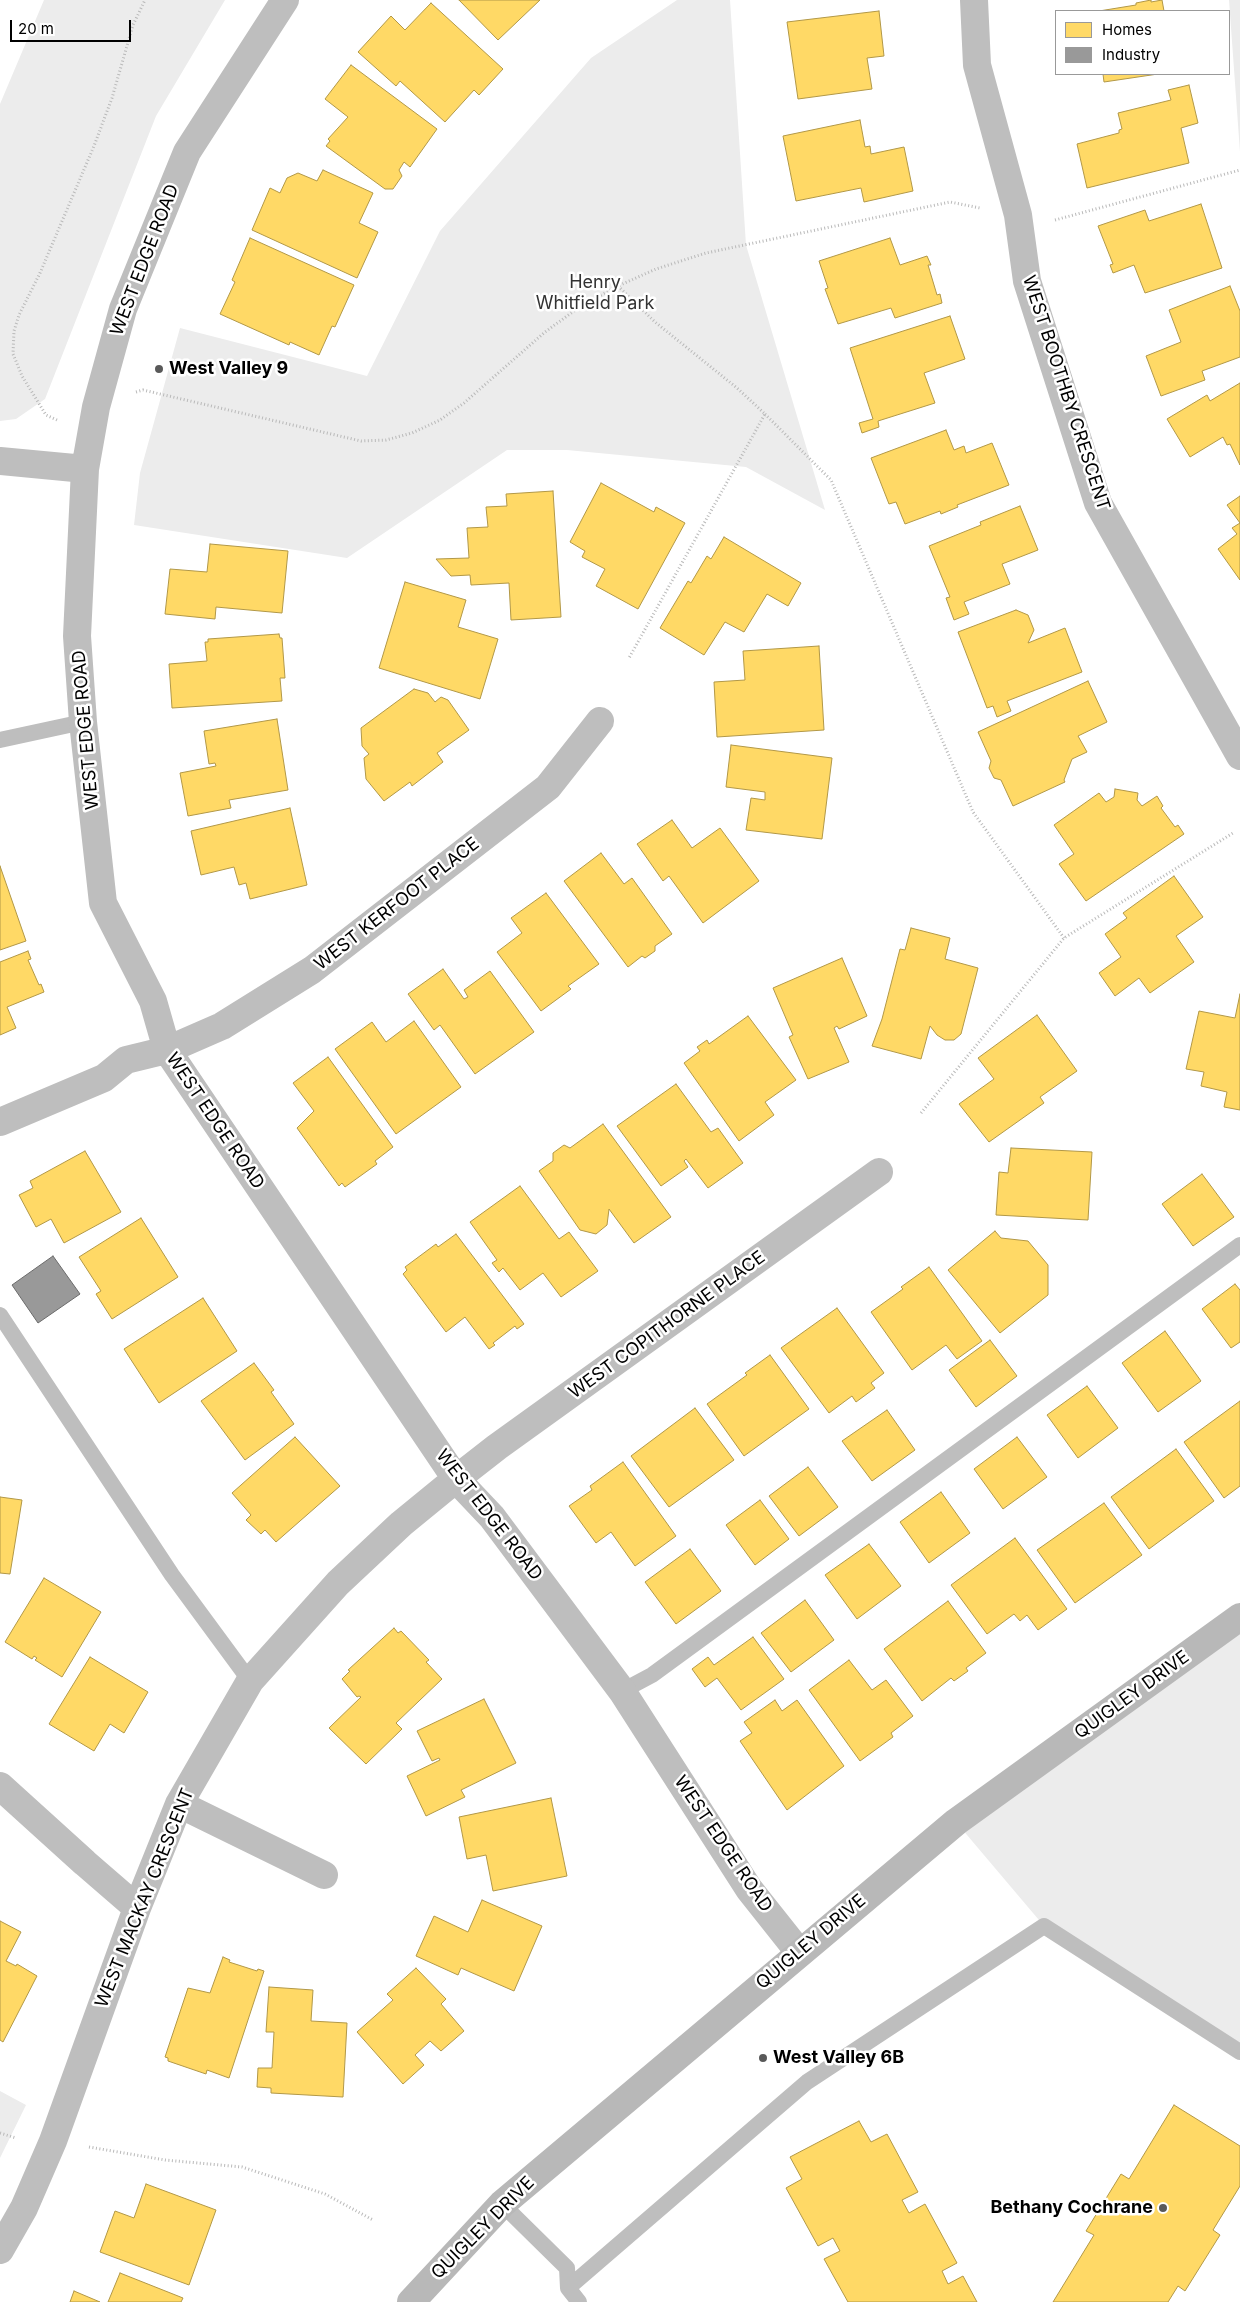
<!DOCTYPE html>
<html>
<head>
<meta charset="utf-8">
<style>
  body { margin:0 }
  #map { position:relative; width:1240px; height:2302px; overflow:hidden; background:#fff; font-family:Inter,sans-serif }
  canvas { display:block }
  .legend { position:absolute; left:1055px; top:10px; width:175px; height:65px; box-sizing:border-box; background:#fff; border:1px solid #999; margin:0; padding:6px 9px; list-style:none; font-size:15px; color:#000 }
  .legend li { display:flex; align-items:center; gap:10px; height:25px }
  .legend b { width:25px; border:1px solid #999 }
  .scale { position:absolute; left:10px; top:20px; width:121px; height:22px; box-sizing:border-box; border:2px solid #000; border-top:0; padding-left:6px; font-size:15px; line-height:18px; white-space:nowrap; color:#000; -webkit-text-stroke:4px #fff; paint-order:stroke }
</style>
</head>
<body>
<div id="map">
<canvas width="1240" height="2302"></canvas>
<ul class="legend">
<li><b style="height:14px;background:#ffd966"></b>Homes</li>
<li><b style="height:14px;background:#999"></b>Industry</li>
</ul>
<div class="scale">20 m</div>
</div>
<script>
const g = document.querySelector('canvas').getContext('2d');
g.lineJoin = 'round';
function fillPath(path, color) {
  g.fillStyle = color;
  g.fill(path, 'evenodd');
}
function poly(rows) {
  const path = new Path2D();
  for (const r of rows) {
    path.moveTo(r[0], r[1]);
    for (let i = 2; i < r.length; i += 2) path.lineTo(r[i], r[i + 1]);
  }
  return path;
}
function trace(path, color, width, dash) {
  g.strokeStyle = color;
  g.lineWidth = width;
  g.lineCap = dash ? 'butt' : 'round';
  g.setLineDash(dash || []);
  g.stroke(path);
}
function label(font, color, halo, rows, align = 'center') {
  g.font = font + ' Inter,sans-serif';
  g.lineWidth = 5;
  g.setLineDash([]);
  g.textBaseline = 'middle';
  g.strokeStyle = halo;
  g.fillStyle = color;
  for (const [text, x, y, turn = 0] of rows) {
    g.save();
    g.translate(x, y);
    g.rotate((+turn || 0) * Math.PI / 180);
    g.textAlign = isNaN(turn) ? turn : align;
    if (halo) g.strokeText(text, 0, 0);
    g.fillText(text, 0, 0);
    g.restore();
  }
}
const green = poly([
  [44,0,225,0,156,116,45,399,16,419,0,421,0,104],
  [677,0,730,0,746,245,825,510,746,467,567,450,507,450,347,558,134,525,140,473,180,328,367,376,440,231,591,58],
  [1229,0,1240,0,1240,152],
  [1240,1617,1240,2052,1044,1926,956,1822],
  [0,2091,26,2105,0,2158]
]);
const homes = poly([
  [459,0,540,0,498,40,459,0],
  [1151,0,1151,2,1162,0,1164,11,1099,11,1136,5,1136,3,1151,0],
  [431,3,503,69,479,95,474,90,445,122,400,81,396,86,358,52,391,16,405,30,431,3],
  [879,11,884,56,867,58,872,89,798,99,787,22,879,11],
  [351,65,437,129,410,167,404,162,399,170,402,176,393,189,385,189,326,146,330,141,328,139,348,117,325,99,351,65],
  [1103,74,1158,74,1104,82,1103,74],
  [1189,85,1198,123,1181,128,1189,163,1087,188,1077,144,1119,133,1119,130,1122,129,1118,113,1171,100,1168,90,1189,85],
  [860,120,865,147,870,146,871,154,904,147,913,191,864,202,861,188,796,201,783,136,860,120],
  [323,170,373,193,359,223,378,232,357,278,252,230,270,188,280,193,287,178,298,173,317,181,323,170],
  [1201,204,1222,268,1145,293,1134,265,1113,273,1110,265,1113,264,1098,226,1145,210,1149,221,1201,204],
  [250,238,354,285,335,327,332,326,319,355,290,342,289,345,220,314,235,282,232,280,250,238],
  [890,238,900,265,927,256,931,265,928,265,937,295,940,294,942,303,895,318,891,308,838,324,825,289,828,288,819,261,890,238],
  [1230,286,1240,311,1240,357,1202,371,1205,380,1161,396,1146,356,1181,342,1169,310,1230,286],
  [950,316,965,359,924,373,935,403,878,421,879,427,862,433,859,423,873,419,850,348,950,316],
  [1240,383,1240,465,1230,444,1227,445,1223,437,1190,457,1167,419,1207,395,1210,401,1240,383],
  [946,430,954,450,964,446,966,453,992,443,1009,485,957,505,958,507,941,514,940,511,905,524,896,502,889,504,871,458,946,430],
  [601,483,654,512,656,507,685,523,638,609,596,586,605,569,582,557,585,551,570,542,601,483],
  [553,491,561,617,511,620,509,583,471,585,470,575,451,576,436,559,469,558,467,528,488,527,486,507,507,506,506,494,553,491],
  [1240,496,1240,580,1218,549,1237,534,1232,528,1240,523,1227,505,1240,496],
  [1020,506,1038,550,1002,564,1010,584,964,602,969,614,954,620,946,598,950,597,929,546,981,525,980,522,1020,506],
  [724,537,801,583,788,606,767,594,744,632,725,622,704,655,660,628,688,581,691,583,707,556,711,559,724,537],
  [210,544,288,551,282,613,216,607,215,619,165,614,170,569,207,572,210,544],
  [405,582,466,600,458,627,498,639,480,699,379,668,405,582],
  [1016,610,1028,615,1034,630,1028,643,1065,628,1082,672,1007,701,1011,711,997,717,993,706,987,708,958,632,1016,610],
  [279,634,280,638,282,638,285,678,280,678,282,701,172,708,169,664,207,661,205,642,208,642,208,639,279,634],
  [819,646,824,730,717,737,714,682,745,680,743,651,819,646],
  [1088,681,1107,722,1078,736,1087,752,1072,759,1064,780,1065,782,1013,806,1001,780,994,778,989,768,991,761,978,732,1088,681],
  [414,689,428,693,435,702,441,697,448,700,469,730,437,753,443,762,412,786,410,782,384,801,366,779,364,758,369,754,362,746,361,728,414,689],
  [277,719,288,790,229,800,231,808,188,816,180,773,216,766,215,763,209,764,204,731,277,719],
  [731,745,832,758,822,839,746,830,751,798,765,800,765,792,726,787,731,745],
  [1115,789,1138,793,1137,800,1142,806,1157,796,1163,806,1161,808,1175,827,1178,825,1184,834,1086,901,1059,864,1074,854,1054,825,1099,793,1106,802,1114,797,1115,789],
  [290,808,307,885,250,899,246,883,239,885,234,867,201,875,191,831,290,808],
  [672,820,692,848,720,828,759,881,703,923,669,876,663,881,637,844,672,820],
  [601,853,624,884,632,878,672,934,655,946,655,951,645,958,642,956,628,967,564,881,601,853],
  [0,866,26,941,0,950,0,866],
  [1174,876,1203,917,1176,936,1194,962,1150,993,1139,978,1115,996,1099,973,1121,957,1105,934,1127,918,1123,913,1174,876],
  [546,893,599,964,568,986,571,989,541,1011,497,952,522,933,511,918,546,893],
  [911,928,950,938,945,959,978,968,961,1034,954,1040,945,1040,937,1035,930,1026,921,1059,872,1046,882,1019,900,949,905,950,911,928],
  [28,951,31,959,28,960,39,985,41,984,44,992,7,1007,16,1028,0,1035,0,962,28,951],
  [842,958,867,1016,839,1029,837,1026,834,1028,849,1062,808,1079,789,1037,793,1035,773,988,842,958],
  [443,969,464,999,468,997,464,990,490,971,534,1032,475,1074,440,1025,434,1030,408,994,443,969],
  [1240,994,1240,1110,1224,1107,1227,1092,1201,1086,1204,1072,1186,1069,1199,1011,1235,1018,1240,994],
  [1037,1015,1077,1071,1040,1097,1044,1103,989,1142,959,1104,994,1079,978,1058,1037,1015],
  [748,1016,796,1080,765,1102,774,1115,739,1141,684,1063,700,1051,697,1047,707,1040,709,1044,748,1016],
  [414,1021,461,1087,396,1134,335,1049,372,1022,386,1042,414,1021],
  [328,1057,393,1147,375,1161,377,1164,345,1187,342,1183,339,1186,297,1128,314,1111,293,1083,328,1057],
  [676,1084,711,1132,718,1128,743,1163,708,1188,686,1159,684,1161,688,1167,661,1186,617,1126,676,1084],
  [603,1124,671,1217,634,1243,609,1209,607,1225,596,1234,580,1230,539,1171,553,1161,553,1153,564,1145,570,1148,603,1124],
  [1011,1148,1092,1152,1088,1220,996,1215,999,1172,1008,1173,1011,1148],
  [85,1151,121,1212,64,1243,51,1219,36,1227,19,1195,33,1188,30,1181,85,1151],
  [1202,1174,1234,1217,1193,1246,1162,1204,1202,1174],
  [520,1186,559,1239,569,1232,598,1271,561,1297,543,1273,520,1290,503,1268,499,1272,492,1263,497,1260,470,1222,520,1186],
  [141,1218,178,1277,112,1319,96,1294,101,1291,79,1257,141,1218],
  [995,1231,1001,1238,1028,1241,1048,1265,1048,1295,1000,1333,948,1270,995,1231],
  [456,1234,524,1324,517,1329,515,1326,493,1343,495,1345,489,1349,465,1317,446,1332,403,1274,407,1270,405,1267,436,1244,438,1247,456,1234],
  [929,1267,982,1341,957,1359,946,1345,912,1370,871,1312,903,1289,901,1287,929,1267],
  [1235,1284,1240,1290,1240,1342,1231,1348,1202,1309,1235,1284],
  [203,1298,237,1351,159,1403,124,1349,203,1298],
  [837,1308,884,1373,871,1383,875,1388,856,1402,852,1396,829,1413,781,1348,837,1308],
  [1165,1331,1201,1381,1158,1412,1122,1363,1165,1331],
  [990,1340,1017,1376,976,1407,949,1370,990,1340],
  [770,1355,809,1409,744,1456,707,1404,747,1375,745,1373,770,1355],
  [254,1363,274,1390,271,1392,294,1424,245,1460,201,1401,254,1363],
  [1087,1386,1118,1428,1078,1458,1047,1415,1087,1386],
  [1240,1401,1240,1486,1224,1498,1184,1442,1240,1401],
  [695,1408,734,1460,669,1507,631,1456,695,1408],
  [887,1410,915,1450,872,1481,842,1441,887,1410],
  [295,1437,340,1486,276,1542,265,1530,261,1534,246,1520,251,1515,232,1493,295,1437],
  [1017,1437,1047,1477,1003,1509,974,1469,1017,1437],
  [1176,1449,1214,1501,1149,1549,1111,1497,1176,1449],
  [623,1462,676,1536,635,1566,611,1532,596,1543,569,1506,592,1490,590,1486,623,1462],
  [808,1467,838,1507,799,1536,769,1496,808,1467],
  [941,1492,970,1533,929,1563,900,1522,941,1492],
  [0,1497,22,1500,10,1574,0,1573,0,1497],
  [760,1500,789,1539,755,1565,726,1525,760,1500],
  [1104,1503,1142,1555,1075,1603,1037,1550,1104,1503],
  [1015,1538,1067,1609,1038,1630,1027,1615,1020,1621,1014,1614,987,1634,951,1585,1015,1538],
  [869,1544,901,1586,857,1619,825,1575,869,1544],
  [690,1549,721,1591,676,1624,645,1582,690,1549],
  [44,1578,101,1612,62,1677,35,1660,37,1658,34,1656,32,1659,5,1642,44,1578],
  [805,1600,834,1640,791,1672,761,1633,805,1600],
  [948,1601,986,1653,966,1668,968,1671,954,1681,951,1678,922,1701,884,1649,948,1601],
  [394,1628,398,1633,401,1631,429,1660,426,1662,442,1679,396,1723,402,1729,366,1764,329,1728,361,1697,359,1696,357,1697,342,1679,350,1671,348,1670,394,1628],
  [753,1637,784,1679,741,1710,717,1678,705,1687,692,1669,708,1657,714,1665,753,1637],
  [90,1657,148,1692,124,1733,110,1724,94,1751,49,1724,90,1657],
  [849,1660,872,1690,886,1680,913,1716,891,1733,893,1737,860,1761,809,1690,849,1660],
  [484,1699,516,1763,461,1790,465,1797,426,1816,407,1776,440,1760,439,1758,432,1761,417,1731,484,1699],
  [775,1700,782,1711,797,1700,844,1766,787,1810,740,1741,752,1733,744,1722,775,1700],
  [551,1798,567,1876,493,1891,486,1855,467,1859,459,1817,551,1798],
  [482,1900,542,1926,514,1991,461,1968,458,1975,416,1956,434,1916,468,1932,482,1900],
  [0,1921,21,1932,6,1961,16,1966,17,1964,37,1976,3,2042,0,2040,0,1921],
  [223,1957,230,1960,229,1962,257,1971,258,1969,264,1971,229,2078,207,2070,206,2074,168,2061,168,2058,165,2057,188,1988,210,1993,223,1957],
  [416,1968,446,1999,441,2004,464,2031,441,2051,430,2041,415,2055,424,2065,403,2084,357,2032,393,2000,387,1994,416,1968],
  [269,1987,313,1990,311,2021,347,2023,343,2097,271,2093,271,2088,257,2087,258,2068,272,2068,274,2032,266,2032,269,1987],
  [1174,2105,1240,2146,1240,2186,1213,2230,1220,2235,1185,2291,1178,2286,1168,2302,1053,2302,1094,2235,1086,2231,1121,2174,1129,2179,1174,2105],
  [859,2121,871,2142,887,2134,918,2192,902,2200,909,2213,925,2204,957,2263,942,2271,948,2284,963,2276,977,2302,848,2302,824,2259,840,2251,833,2238,818,2246,786,2188,802,2179,790,2157,859,2121],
  [146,2184,216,2210,189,2285,100,2252,115,2211,134,2218,146,2184],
  [120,2273,183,2298,181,2302,108,2302,120,2273],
  [74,2291,100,2302,70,2302,74,2291]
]);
const industry = poly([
  [53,1256,80,1294,38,1323,12,1285,53,1256]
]);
const path = poly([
  [1055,220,1240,170],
  [618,286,655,322,737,388,765,414,629,658],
  [136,392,143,390,361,441,386,440,412,433,440,420,464,403,545,332,581,306,618,286,656,269,706,253,950,202,980,208],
  [765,414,831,480,973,812,1064,938],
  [57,420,46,415,22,376,13,354,14,331,19,315,40,273,94,146,112,98,133,25,145,0],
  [921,1113,1064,938,1233,833],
  [0,2133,16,2138],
  [89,2147,165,2160,242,2167,325,2194,373,2220]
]);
const lane = poly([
  [0,740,83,722],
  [0,1315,172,1575,250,1681],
  [622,1691,652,1675,1240,1245],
  [502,2204,567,2268,568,2288,579,2302],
  [568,2288,807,2082,1044,1926,1240,2052]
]);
const street = poly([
  [285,0,187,152,123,309,96,407,85,469,77,636,83,722,103,903,153,1001,167,1050,456,1479,492,1517,622,1691,749,1889,799,1952],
  [974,0,977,65,1018,215,1027,281,1098,503,1240,756],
  [0,461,85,469],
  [0,1122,104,1078,126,1060,167,1050,222,1026,312,970,548,787,600,721],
  [0,1786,85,1863,137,1908],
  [179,1804,324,1875],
  [0,2250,24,2208,53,2141,137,1908,179,1804,250,1681,338,1583,401,1524,456,1479,497,1447,879,1172]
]);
const secondary = poly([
  [411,2302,502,2204,956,1822,1240,1617]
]);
const markers = [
  [159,369,5,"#595959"],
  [763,2058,5,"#595959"],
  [1163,2208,5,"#595959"]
];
const streetNames = [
  ["WEST EDGE ROAD",145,260,-69],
  ["WEST BOOTHBY CRESCENT",1066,393,72],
  ["WEST EDGE ROAD",86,730,-95],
  ["WEST KERFOOT PLACE",397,904,-38],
  ["WEST EDGE ROAD",215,1121,56],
  ["WEST COPITHORNE PLACE",667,1325,-36],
  ["WEST EDGE ROAD",489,1515,52],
  ["QUIGLEY DRIVE",1132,1695,-36],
  ["WEST EDGE ROAD",723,1844,56],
  ["WEST MACKAY CRESCENT",145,1898,-68],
  ["QUIGLEY DRIVE",811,1942,-40],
  ["QUIGLEY DRIVE",483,2228,-45]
];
const parkNames = [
  ["Henry",595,283],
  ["Whitfield Park",595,304]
];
const poiNames = [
  ["West Valley 9",169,369],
  ["West Valley 6B",773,2058],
  ["Bethany Cochrane",1153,2208,"right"]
];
fillPath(green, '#ececec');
fillPath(homes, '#ffd966');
trace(homes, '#b29847', 1);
fillPath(industry, '#999');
trace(industry, '#6b6b6b', 1);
trace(path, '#b9b9b9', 3, [1, 2.5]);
trace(lane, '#bebebe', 16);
trace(street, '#bebebe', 28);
trace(secondary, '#b8b8b8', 28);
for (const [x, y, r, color] of markers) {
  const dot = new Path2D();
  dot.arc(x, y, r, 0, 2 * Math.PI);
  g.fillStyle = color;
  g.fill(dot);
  trace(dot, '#fff', 2);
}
label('18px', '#000', '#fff', streetNames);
label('18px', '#333', '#fff', parkNames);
label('bold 18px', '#000', '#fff', poiNames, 'left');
</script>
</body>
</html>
